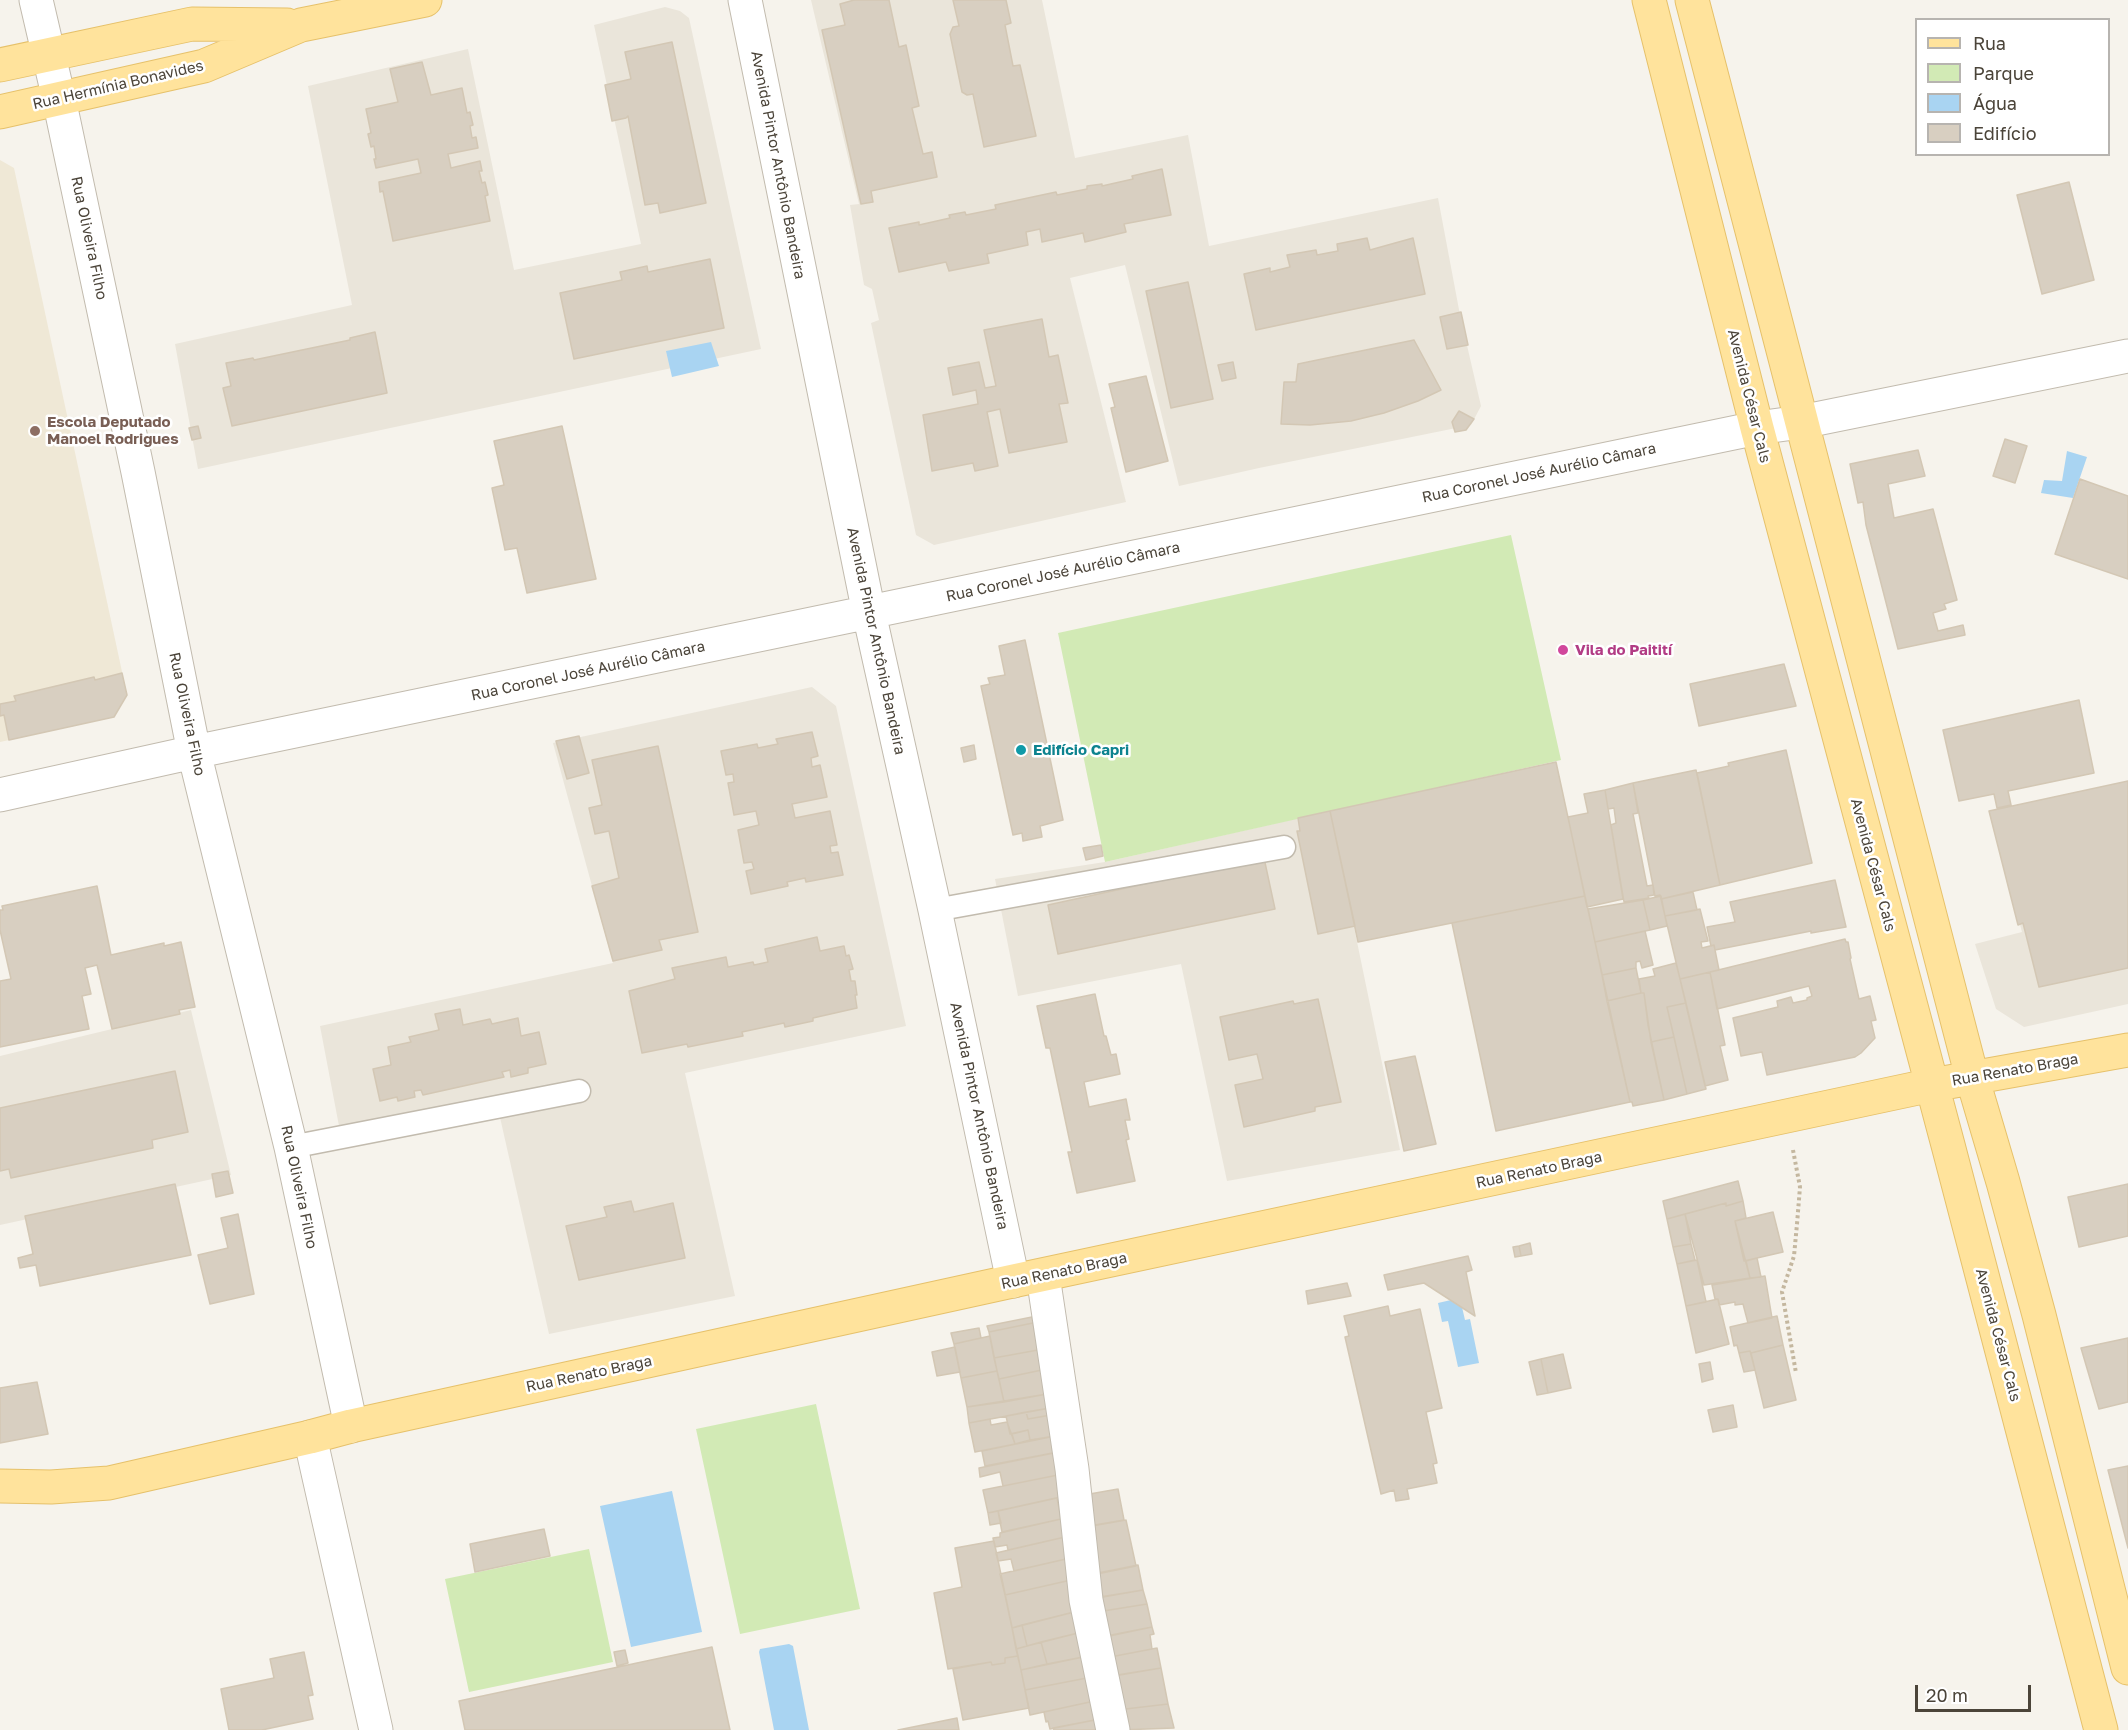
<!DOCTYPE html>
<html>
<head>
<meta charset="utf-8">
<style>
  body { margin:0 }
  #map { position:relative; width:2128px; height:1730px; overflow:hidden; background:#f6f3ec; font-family:"Golos Text",sans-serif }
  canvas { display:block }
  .legend { position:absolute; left:1915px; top:18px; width:195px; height:138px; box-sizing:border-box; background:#fff; border:2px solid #b7b4b0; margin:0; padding:8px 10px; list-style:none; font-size:18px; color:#4b4439 }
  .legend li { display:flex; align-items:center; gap:12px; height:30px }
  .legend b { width:30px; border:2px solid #b7b4b0 }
  .scale { position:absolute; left:1915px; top:1685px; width:116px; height:27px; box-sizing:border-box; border:3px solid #4b4439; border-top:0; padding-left:8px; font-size:18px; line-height:21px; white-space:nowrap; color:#4b4439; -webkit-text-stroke:4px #fff; paint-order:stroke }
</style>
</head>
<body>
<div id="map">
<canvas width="2128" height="1730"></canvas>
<ul class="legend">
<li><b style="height:8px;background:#ffe39c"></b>Rua</li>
<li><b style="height:16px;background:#d2eab5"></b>Parque</li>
<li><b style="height:16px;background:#a9d4f2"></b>Água</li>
<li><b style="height:16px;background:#d8cfc1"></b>Edifício</li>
</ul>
<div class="scale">20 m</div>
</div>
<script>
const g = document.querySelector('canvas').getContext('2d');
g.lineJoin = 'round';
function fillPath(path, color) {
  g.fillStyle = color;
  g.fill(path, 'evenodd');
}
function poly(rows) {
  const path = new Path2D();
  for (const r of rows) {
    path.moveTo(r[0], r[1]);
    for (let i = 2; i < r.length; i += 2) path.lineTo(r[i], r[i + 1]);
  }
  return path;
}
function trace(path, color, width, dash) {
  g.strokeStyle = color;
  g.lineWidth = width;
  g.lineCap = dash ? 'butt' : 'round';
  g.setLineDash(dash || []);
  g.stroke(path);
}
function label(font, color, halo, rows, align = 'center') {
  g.font = font + ' "Golos Text",sans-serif';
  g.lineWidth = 5;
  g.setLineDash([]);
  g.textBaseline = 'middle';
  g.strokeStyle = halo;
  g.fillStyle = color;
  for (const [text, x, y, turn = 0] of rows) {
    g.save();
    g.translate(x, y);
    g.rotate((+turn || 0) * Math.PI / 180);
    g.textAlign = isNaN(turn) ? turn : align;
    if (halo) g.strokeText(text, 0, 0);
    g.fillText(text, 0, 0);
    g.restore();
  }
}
const residential = poly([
  [811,0,1042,0,1075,158,1188,135,1209,246,1438,198,1460,315,1481,406,1471,425,1259,468,1179,486,1125,265,1070,278,1126,502,934,545,916,535,871,323,879,320,872,289,864,285,850,205,859,204],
  [665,7,680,11,689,18,761,349,198,469,175,344,352,305,308,86,468,49,514,270,641,244,594,25],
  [812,687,836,706,906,1026,685,1073,735,1296,549,1334,499,1113,343,1147,320,1026,613,963,553,743],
  [2128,783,2128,1004,2024,1027,1996,1009,1975,944,2022,932,1989,813],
  [1330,811,1400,1150,1227,1181,1181,964,1018,996,995,879,1105,862],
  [191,1010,231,1175,0,1225,0,1056]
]);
const education = poly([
  [0,160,14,168,127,695,114,717,0,742]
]);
const green = poly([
  [1511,535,1561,760,1105,862,1058,633],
  [816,1404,860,1609,740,1634,696,1429],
  [589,1549,613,1662,469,1692,445,1579]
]);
const water = poly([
  [711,342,719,366,672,377,666,351],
  [2067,451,2087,457,2073,498,2041,493,2044,480,2062,481],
  [1451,1300,1462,1307,1465,1320,1470,1319,1479,1363,1458,1367,1448,1321,1442,1322,1438,1303],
  [672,1491,702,1632,631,1647,600,1506],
  [789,1644,793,1646,809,1730,774,1730,759,1652,760,1649]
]);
const building = poly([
  [854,0,889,0,899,47,906,45,919,106,912,108,923,154,932,152,937,177,871,191,873,202,861,204,822,30,845,25,840,4,854,0],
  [953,0,1006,0,1011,23,1005,25,1013,66,1020,65,1036,136,984,147,973,94,967,95,962,92,950,34,953,27,959,26,953,0],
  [672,42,706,203,660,213,658,203,645,205,628,116,626,118,612,121,605,85,631,79,625,52,672,42],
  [422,62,431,95,462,88,467,113,470,112,473,125,470,126,472,138,476,137,478,148,448,154,451,168,480,161,482,171,479,171,482,183,485,182,488,195,485,196,490,221,393,241,383,191,380,192,379,182,421,173,418,159,376,168,374,159,376,159,374,146,371,147,368,134,371,133,366,109,398,102,390,69,422,62],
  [1162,169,1171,215,1124,224,1126,232,1085,242,1083,233,1042,242,1040,229,1026,232,1028,245,987,254,989,263,949,271,946,262,899,272,889,228,919,222,919,225,950,218,949,215,965,212,966,215,996,209,995,205,1056,192,1057,195,1087,189,1087,186,1102,184,1102,186,1133,179,1132,176,1162,169],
  [2069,182,2094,280,2042,294,2017,195,2069,182],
  [1367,238,1370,250,1413,238,1425,294,1256,330,1244,274,1270,268,1270,272,1290,267,1287,255,1316,250,1317,255,1338,251,1337,244,1367,238],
  [710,259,724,328,574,359,560,293,622,280,620,272,647,266,648,272,710,259],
  [1188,282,1213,399,1171,408,1146,291,1188,282],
  [1461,312,1468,345,1447,349,1440,317,1461,312],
  [1042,319,1049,357,1058,355,1068,403,1059,404,1067,442,1009,453,1000,409,987,412,998,466,975,471,973,463,932,471,923,415,978,404,976,390,953,395,948,368,979,362,985,388,996,386,984,330,1042,319],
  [375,332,387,393,232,426,223,388,231,386,226,363,253,358,254,360,350,340,350,338,375,332],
  [1414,340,1441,390,1418,401,1384,413,1351,421,1310,425,1281,424,1284,382,1296,382,1298,364,1414,340],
  [1233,362,1236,378,1222,381,1218,365,1233,362],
  [1146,376,1168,461,1126,472,1111,408,1115,407,1109,384,1146,376],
  [1459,411,1474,419,1466,430,1455,432,1452,422,1459,411],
  [198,426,201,438,192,440,189,428,198,426],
  [562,426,596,579,527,593,517,548,505,550,492,488,504,485,494,441,562,426],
  [2005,439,2027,446,2015,483,1993,476,2005,439],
  [1918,450,1925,476,1888,484,1894,518,1933,509,1957,600,1944,604,1946,609,1933,613,1938,631,1963,625,1965,635,1898,649,1866,525,1863,502,1858,503,1850,464,1918,450],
  [2080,479,2128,496,2128,579,2055,554,2080,479],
  [1025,640,1063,820,1040,826,1042,837,1023,841,1022,833,1013,835,981,686,990,684,988,678,1005,675,999,646,1025,640],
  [1784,664,1796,706,1699,726,1690,684,1784,664],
  [122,673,127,695,114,717,9,740,4,715,0,716,0,704,16,701,14,696,94,677,95,680,122,673],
  [2079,700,2094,773,2008,791,2011,805,1997,808,1994,794,1959,801,1943,730,2079,700],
  [812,732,818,756,811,758,812,767,820,765,827,797,792,804,795,818,830,811,837,845,830,846,831,853,838,852,843,875,806,882,805,878,787,882,788,886,751,894,746,871,754,869,752,862,744,863,738,830,759,825,756,811,734,815,728,783,734,782,733,774,726,775,721,751,757,744,758,748,778,744,776,739,812,732],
  [579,736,589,773,567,779,556,741,579,736],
  [974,745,976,759,964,762,961,748,974,745],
  [658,746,698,932,659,940,662,950,613,961,592,886,619,878,609,831,595,834,589,808,602,805,592,760,658,746],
  [1786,750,1812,863,1720,885,1697,773,1729,766,1728,763,1786,750],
  [1556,762,1585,896,1358,942,1330,811,1556,762],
  [1696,770,1720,885,1661,899,1660,895,1655,896,1633,783,1696,770],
  [2128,781,2128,968,2039,987,2023,923,2018,925,1989,811,2128,781],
  [1633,783,1638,813,1633,814,1647,886,1653,885,1654,895,1648,896,1649,898,1624,902,1611,825,1616,823,1614,808,1608,809,1605,790,1633,783],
  [1605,790,1623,899,1587,907,1568,817,1588,813,1584,794,1605,790],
  [1330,811,1355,926,1318,934,1297,831,1300,831,1298,818,1330,811],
  [1101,845,1103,856,1086,860,1083,848,1101,845],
  [1264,858,1275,909,1058,954,1048,905,1149,883,1147,873,1264,858],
  [1835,880,1846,927,1811,933,1811,931,1715,950,1714,945,1711,946,1707,927,1735,922,1730,902,1835,880],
  [97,886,111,955,164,943,164,946,181,942,195,1007,179,1010,180,1014,112,1029,97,965,85,968,91,994,82,996,89,1029,0,1047,0,981,11,979,0,930,0,910,3,910,2,906,97,886],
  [1693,892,1697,910,1665,916,1661,899,1693,892],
  [1585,896,1630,1102,1496,1131,1452,923,1585,896],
  [1661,896,1667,926,1650,930,1643,900,1661,896],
  [1643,900,1650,930,1595,942,1588,909,1643,900],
  [1700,909,1708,941,1701,942,1702,948,1714,945,1719,970,1680,979,1665,916,1700,909],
  [1645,931,1653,965,1642,968,1640,961,1636,962,1636,968,1602,975,1595,942,1645,931],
  [817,937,820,951,844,946,846,956,849,955,853,969,849,970,851,981,855,981,857,995,855,995,857,1008,813,1018,813,1021,785,1027,784,1023,742,1032,743,1036,688,1047,687,1044,642,1053,629,991,675,979,672,968,726,957,728,967,753,962,754,965,768,962,765,949,817,937],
  [1845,939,1846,942,1848,942,1851,958,1850,959,1859,999,1870,996,1876,1020,1871,1021,1875,1038,1861,1053,1855,1057,1767,1075,1762,1052,1741,1056,1733,1018,1778,1007,1777,1001,1791,997,1793,1003,1807,1000,1807,998,1812,996,1809,986,1717,1009,1710,972,1845,939],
  [1676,963,1686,1003,1667,1007,1674,1037,1651,1042,1644,993,1641,993,1639,979,1655,976,1653,969,1676,963],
  [1636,968,1641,993,1607,1001,1602,975,1636,968],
  [1710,972,1725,1045,1720,1046,1728,1080,1705,1086,1680,979,1710,972],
  [1641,993,1644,993,1648,1025,1664,1100,1633,1106,1632,1102,1630,1102,1607,1001,1641,993],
  [1095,994,1104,1036,1106,1036,1111,1055,1116,1054,1120,1074,1084,1082,1089,1107,1126,1099,1130,1120,1125,1120,1129,1139,1126,1140,1135,1181,1077,1193,1068,1152,1072,1152,1050,1048,1046,1048,1037,1006,1095,994],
  [1318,999,1341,1102,1315,1107,1315,1111,1244,1127,1235,1085,1263,1079,1257,1054,1229,1060,1220,1017,1293,1001,1294,1004,1318,999],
  [1686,1003,1706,1089,1687,1094,1667,1007,1686,1003],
  [460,1009,463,1025,490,1019,492,1024,518,1018,521,1036,539,1032,546,1064,528,1068,528,1073,511,1077,510,1070,502,1072,504,1077,423,1095,421,1090,414,1091,415,1097,398,1101,397,1097,380,1101,373,1069,391,1065,388,1047,411,1042,409,1037,439,1030,435,1014,460,1009],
  [1674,1037,1687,1094,1664,1100,1651,1042,1674,1037],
  [1415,1056,1436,1144,1404,1151,1385,1062,1415,1056],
  [175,1071,188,1132,152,1140,153,1148,11,1178,9,1169,0,1171,0,1108,175,1071],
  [228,1171,233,1193,216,1197,212,1174,228,1171],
  [1738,1181,1743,1201,1726,1206,1726,1203,1667,1219,1663,1201,1738,1181],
  [175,1184,191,1255,40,1286,36,1265,20,1268,18,1258,33,1254,25,1216,175,1184],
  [2128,1184,2128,1236,2079,1247,2068,1197,2128,1184],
  [631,1201,634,1212,673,1203,685,1258,579,1280,566,1226,607,1217,604,1207,631,1201],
  [1743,1201,1746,1218,1735,1221,1750,1278,1704,1285,1685,1214,1726,1203,1726,1206,1743,1201],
  [1773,1212,1783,1252,1744,1261,1735,1221,1773,1212],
  [238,1214,254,1294,210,1304,198,1255,228,1248,221,1218,238,1214],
  [1685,1214,1691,1244,1673,1247,1667,1219,1685,1214],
  [1530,1243,1532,1254,1521,1256,1519,1246,1530,1243],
  [1691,1244,1695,1260,1677,1264,1673,1247,1691,1244],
  [1519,1246,1521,1256,1515,1257,1513,1247,1519,1246],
  [1468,1256,1472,1270,1466,1272,1475,1316,1424,1283,1388,1290,1384,1275,1468,1256],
  [1757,1258,1761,1277,1750,1278,1746,1261,1757,1258],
  [1697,1260,1706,1302,1686,1306,1677,1264,1697,1260],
  [1765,1276,1772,1318,1748,1323,1743,1304,1735,1305,1735,1302,1719,1305,1718,1299,1715,1299,1712,1285,1765,1276],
  [1347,1283,1351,1296,1308,1304,1306,1291,1347,1283],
  [1718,1299,1729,1344,1696,1353,1686,1306,1718,1299],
  [1388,1306,1390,1316,1420,1309,1442,1408,1426,1412,1437,1463,1433,1464,1437,1483,1407,1489,1409,1499,1396,1501,1394,1490,1381,1494,1345,1337,1349,1336,1344,1316,1388,1306],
  [1777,1316,1783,1345,1751,1353,1750,1351,1739,1353,1737,1345,1734,1346,1730,1327,1777,1316],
  [1032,1317,1033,1323,989,1332,987,1326,1032,1317],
  [1033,1323,1038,1350,994,1358,989,1332,1033,1323],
  [979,1328,981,1338,954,1344,951,1333,979,1328],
  [990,1336,997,1371,961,1378,954,1344,990,1336],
  [2128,1338,2128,1402,2099,1409,2081,1348,2128,1338],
  [1783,1345,1796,1400,1764,1408,1751,1353,1783,1345],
  [955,1347,960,1372,937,1376,932,1352,955,1347],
  [1038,1350,1042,1370,999,1379,994,1358,1038,1350],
  [1750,1351,1755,1370,1744,1372,1739,1353,1750,1351],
  [1563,1354,1571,1388,1548,1393,1541,1359,1563,1354],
  [1541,1359,1548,1393,1537,1395,1529,1362,1541,1359],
  [1710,1362,1713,1379,1702,1382,1699,1364,1710,1362],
  [1042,1370,1047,1394,1004,1402,999,1379,1042,1370],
  [997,1371,1004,1402,967,1407,961,1378,997,1371],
  [37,1382,48,1434,0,1443,0,1388,37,1382],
  [1047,1394,1050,1408,969,1423,967,1407,1047,1394],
  [1733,1405,1737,1427,1713,1432,1708,1410,1733,1405],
  [1050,1408,1051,1415,1028,1419,1026,1412,1050,1408],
  [1026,1412,1028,1419,1051,1415,1055,1436,1030,1440,1028,1430,1010,1434,1006,1416,1026,1412],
  [990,1419,991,1425,1007,1422,1015,1444,975,1452,969,1423,990,1419],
  [1028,1430,1030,1440,1015,1444,1012,1434,1028,1430],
  [1055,1436,1063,1451,985,1466,982,1451,1055,1436],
  [1054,1453,1058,1475,1003,1486,1000,1472,980,1477,979,1468,1054,1453],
  [2128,1466,2128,1548,2108,1470,2128,1466],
  [1058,1475,1065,1496,988,1513,983,1490,1058,1475],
  [1118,1489,1124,1520,1089,1526,1084,1495,1118,1489],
  [1057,1498,1061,1519,1002,1532,998,1511,1057,1498],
  [998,1511,1001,1523,990,1525,988,1513,998,1511],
  [1061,1519,1065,1537,1008,1550,1007,1545,995,1547,993,1538,1000,1537,1000,1533,1061,1519],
  [1126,1520,1136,1566,1097,1574,1086,1527,1126,1520],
  [544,1529,550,1556,475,1572,470,1544,544,1529],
  [1065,1537,1066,1559,1014,1571,1011,1559,998,1561,996,1553,1065,1537],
  [994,1541,1018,1656,1005,1658,1005,1663,992,1665,991,1662,948,1669,934,1593,962,1587,955,1548,994,1541],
  [1066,1559,1071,1580,1005,1595,1000,1574,1066,1559],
  [1138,1565,1143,1590,1103,1597,1098,1573,1138,1565],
  [1071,1580,1078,1611,1012,1628,1005,1595,1071,1580],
  [1143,1590,1147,1604,1097,1612,1094,1598,1143,1590],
  [1147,1604,1152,1627,1096,1638,1091,1613,1147,1604],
  [1078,1611,1082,1632,1027,1646,1022,1625,1078,1611],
  [1022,1625,1027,1646,1016,1649,1012,1628,1022,1625],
  [1152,1627,1154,1634,1150,1635,1152,1649,1105,1658,1100,1638,1152,1627],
  [1082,1632,1088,1656,1047,1664,1041,1642,1082,1632],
  [1041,1642,1047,1664,1021,1670,1016,1649,1041,1642],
  [712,1647,730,1730,465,1730,459,1701,712,1647],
  [1157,1648,1161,1668,1108,1677,1105,1658,1157,1648],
  [625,1650,628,1663,617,1666,614,1652,625,1650],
  [304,1652,313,1695,308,1696,313,1719,262,1730,229,1730,221,1689,274,1678,270,1659,304,1652],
  [1018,1656,1029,1708,963,1720,953,1669,991,1662,992,1665,1005,1663,1005,1658,1018,1656],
  [1088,1656,1092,1677,1025,1690,1021,1670,1088,1656],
  [1161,1668,1168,1704,1117,1710,1111,1676,1161,1668],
  [1092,1677,1099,1700,1030,1715,1025,1690,1092,1677],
  [1099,1700,1105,1718,1050,1729,1048,1721,1046,1722,1044,1712,1099,1700],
  [1168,1704,1174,1728,1119,1730,1117,1710,1168,1704],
  [957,1718,959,1730,898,1730,957,1718],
  [1105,1718,1107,1730,1054,1730,1053,1728,1105,1718]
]);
const path = poly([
  [1793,1150,1800,1187,1797,1224,1794,1256,1782,1292,1796,1373]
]);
const lane = poly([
  [935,910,1284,847],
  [291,1147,579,1091]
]);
const street = poly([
  [36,0,59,99,138,472,194,752,291,1147,351,1426],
  [745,0,869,613,935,910,1013,1281],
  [0,795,194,752,1757,428,1801,422,2128,356],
  [1043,1276,1072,1469,1086,1600,1113,1730],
  [310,1437,376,1730]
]);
const primary = poly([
  [1649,0,1757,428,1948,1145,2101,1730],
  [1692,0,1972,1077,2003,1182,2039,1315,2128,1668],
  [0,65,192,24,287,25],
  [0,112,204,66,301,25,425,0],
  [0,1486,51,1487,109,1483,310,1437,351,1426,1013,1281,1932,1085,2128,1050]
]);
const markers = [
  [35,431,6,"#8d6e63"],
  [1563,650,6,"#d1479c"],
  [1021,750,6,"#0f9aa8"]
];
const streetNames = [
  ["Rua Hermínia Bonavides",118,85,-13],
  ["Avenida Pintor Antônio Bandeira",778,165,79],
  ["Rua Oliveira Filho",89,238,78],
  ["Avenida César Cals",1749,396,76],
  ["Rua Coronel José Aurélio Câmara",1539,473,-12],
  ["Rua Coronel José Aurélio Câmara",1063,572,-12],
  ["Avenida Pintor Antônio Bandeira",876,641,78],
  ["Rua Coronel José Aurélio Câmara",588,671,-12],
  ["Rua Oliveira Filho",187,714,78],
  ["Avenida César Cals",1873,865,75],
  ["Rua Renato Braga",2015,1070,-10],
  ["Avenida Pintor Antônio Bandeira",979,1116,78],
  ["Rua Renato Braga",1539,1170,-12],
  ["Rua Oliveira Filho",299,1187,78],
  ["Rua Renato Braga",1064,1271,-12],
  ["Avenida César Cals",1998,1335,75],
  ["Rua Renato Braga",589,1374,-12]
];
const educationNames = [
  ["Escola Deputado",47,422],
  ["Manoel Rodrigues",47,439]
];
const hotelNames = [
  ["Vila do Paitití",1575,650]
];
const cultureNames = [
  ["Edifício Capri",1033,750]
];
fillPath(residential, '#eae5da');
fillPath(education, '#efe8d6');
fillPath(green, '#d2eab5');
fillPath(water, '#a9d4f2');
fillPath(building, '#d8cfc1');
trace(building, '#d3c7b4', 1.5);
trace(lane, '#c2bbae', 25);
trace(street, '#c2bbae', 35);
trace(primary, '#e6c16a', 35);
trace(path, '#c4b79f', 4, [3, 3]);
trace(lane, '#fff', 22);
trace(street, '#fff', 33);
trace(primary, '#ffe39c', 33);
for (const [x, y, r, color] of markers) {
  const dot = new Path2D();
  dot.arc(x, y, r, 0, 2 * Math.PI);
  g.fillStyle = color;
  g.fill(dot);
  trace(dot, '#fff', 2);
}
label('15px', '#4b4439', '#fff', streetNames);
label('bold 15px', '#785e54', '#fff', educationNames, 'left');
label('bold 15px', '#b23c85', '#fff', hotelNames, 'left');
label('bold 15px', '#0d838f', '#fff', cultureNames, 'left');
</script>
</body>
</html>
